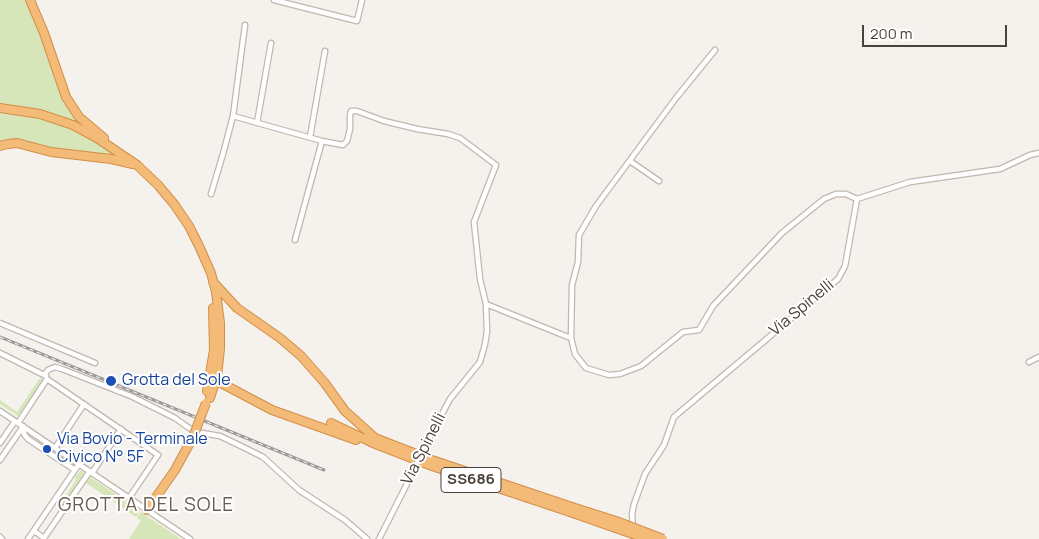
<!DOCTYPE html>
<html>
<head>
<meta charset="utf-8">
<style>
  body { margin:0 }
  #map { position:relative; width:1039px; height:539px; overflow:hidden; background:#f5f1ec; font-family:Manrope,sans-serif }
  canvas { display:block }
  .scale { position:absolute; left:862px; top:25px; width:145px; height:22px; box-sizing:border-box; border:2px solid #49413a; border-top:0; padding-left:6px; font-size:15px; line-height:18px; white-space:nowrap; color:#49413a; -webkit-text-stroke:4px #fff; paint-order:stroke }
</style>
</head>
<body>
<div id="map">
<canvas width="1039" height="539"></canvas>
<div class="scale">200 m</div>
</div>
<script>
const g = document.querySelector('canvas').getContext('2d');
g.lineJoin = 'round';
function fillPath(path, color) {
  g.fillStyle = color;
  g.fill(path, 'evenodd');
}
function poly(rows) {
  const path = new Path2D();
  for (const r of rows) {
    path.moveTo(r[0], r[1]);
    for (let i = 2; i < r.length; i += 2) path.lineTo(r[i], r[i + 1]);
  }
  return path;
}
function trace(path, color, width, dash) {
  g.strokeStyle = color;
  g.lineWidth = width;
  g.lineCap = dash ? 'butt' : 'round';
  g.setLineDash(dash || []);
  g.stroke(path);
}
function label(font, color, halo, rows, align = 'center') {
  g.font = font + ' Manrope,sans-serif';
  g.lineWidth = 4;
  g.setLineDash([]);
  g.textBaseline = 'middle';
  g.strokeStyle = halo;
  g.fillStyle = color;
  for (const [text, x, y, turn = 0] of rows) {
    g.save();
    g.translate(x, y);
    g.rotate((+turn || 0) * Math.PI / 180);
    g.textAlign = isNaN(turn) ? turn : align;
    if (halo) g.strokeText(text, 0, 0);
    g.fillText(text, 0, 0);
    g.restore();
  }
}
const green = poly([
  [0,0,27,0,61,91,84,126,44,112,0,105],
  [0,112,25,115,58,124,82,134,118,156,0,144],
  [40,378,43,380,18,416,0,404,0,400,17,412],
  [80,471,83,471,84,474,59,511,57,509,76,480,75,477],
  [90,477,140,511,136,517,86,483],
  [141,512,145,515,181,539,129,539,141,521,137,518]
]);
const street = poly([
  [274,0,357,21,362,0],
  [233,116,322,141,343,145,347,141,350,129,350,115,351,111,357,111,384,121,417,129,448,134,460,138,496,165,474,222,480,279,486,304,487,331,485,344,480,362,450,399,425,446],
  [257,123,271,43],
  [310,137,325,51],
  [630,161,659,181],
  [211,194,223,154,233,116,245,25],
  [857,199,910,182,1000,169,1030,155,1039,153],
  [295,240,322,141],
  [486,304,568,337],
  [0,323,95,363],
  [0,353,46,376],
  [1029,362,1039,357],
  [45,374,48,370,55,367,62,369,133,397,175,418,189,428,202,433,220,436,247,449,263,457,299,490,345,520,367,539],
  [0,411,190,539],
  [18,423,47,379,158,455,129,498],
  [23,426,24,434,28,439,75,470],
  [0,443,15,421],
  [55,448,84,404],
  [0,460,22,428],
  [92,473,121,429],
  [34,531,44,538,90,471],
  [0,537,2,539],
  [28,539,79,464],
  [379,539,414,470],
  [634,539,632,514,634,504,645,474,664,445,674,417,838,279,845,266,857,199,846,194,836,194,824,199,782,233,713,306,699,330,683,332,641,366,620,374,609,375,586,368,575,354,571,338,572,285,578,262,579,235,596,206,676,98,715,50]
]);
const highway = poly([
  [30,0,44,33,66,97,79,117,104,138],
  [0,108,40,114,73,125,97,138,137,165,158,185,174,204,189,226,199,246,211,273,216,292,220,323,220,349,217,376,210,398],
  [0,146,8,144,17,143,51,152,111,159,133,164],
  [213,282,237,308,280,338,301,356,324,382,345,411,375,438,429,459,572,507],
  [213,375,216,379,221,383,272,410,356,440],
  [207,391,214,350,213,308],
  [331,423,373,443,432,466,570,512],
  [147,510,175,470,193,437]
]);
const rail = poly([
  [0,337,324,470]
]);
const streetBridge = poly([
  [414,470,425,446]
]);
const highwayBridge = poly([
  [193,437,206,403],
  [572,507,616,521,663,539],
  [570,512,647,539]
]);
const markers = [
  [111,381,6,"#1a4fb4"],
  [47,449,5,"#1a4fb4"]
];
const shields = [
  [471,480,60]
];
const shieldNames = [
  ["SS686",471,480]
];
const streetNames = [
  ["Via Spinelli",802,308,-40],
  ["Via Spinelli",424,449,-63]
];
const transitNames = [
  ["Grotta del Sole",122,381],
  ["Via Bovio - Terminale",57,440],
  ["Civico N° 5F",57,458]
];
const quarterNames = [
  ["GROTTA DEL SOLE",146,506]
];
fillPath(green, '#d7e6b8');
trace(street, '#c0b8af', 7);
trace(highway, '#d38e48', 10);
trace(street, '#fff', 4.5);
trace(highway, '#f4bb78', 8);
trace(rail, '#9a9a9a', 3);
trace(rail, '#fff', 1, [4]);
trace(streetBridge, '#c0b8af', 7, []);
trace(highwayBridge, '#d38e48', 10, []);
trace(streetBridge, '#fff', 4.5);
trace(highwayBridge, '#f4bb78', 8);
for (const [x, y, r, color] of markers) {
  const dot = new Path2D();
  dot.arc(x, y, r, 0, 2 * Math.PI);
  g.fillStyle = color;
  g.fill(dot);
  trace(dot, '#fff', 2);
}
for (const [x, y, w] of shields) {
  const box = new Path2D();
  box.roundRect(x - w / 2, y - 12.5, w, 25, 4);
  g.fillStyle = '#fff';
  g.fill(box);
  trace(box, '#49413a', 1);
}
label('bold 15px', '#49413a', null, shieldNames);
label('16px', '#49413a', '#fff', streetNames);
label('16px', '#164399', '#fff', transitNames, 'left');
g.letterSpacing = '1px';
label('19px', '#6b5e52', '#fff', quarterNames);
g.letterSpacing = '0px';
</script>
</body>
</html>
